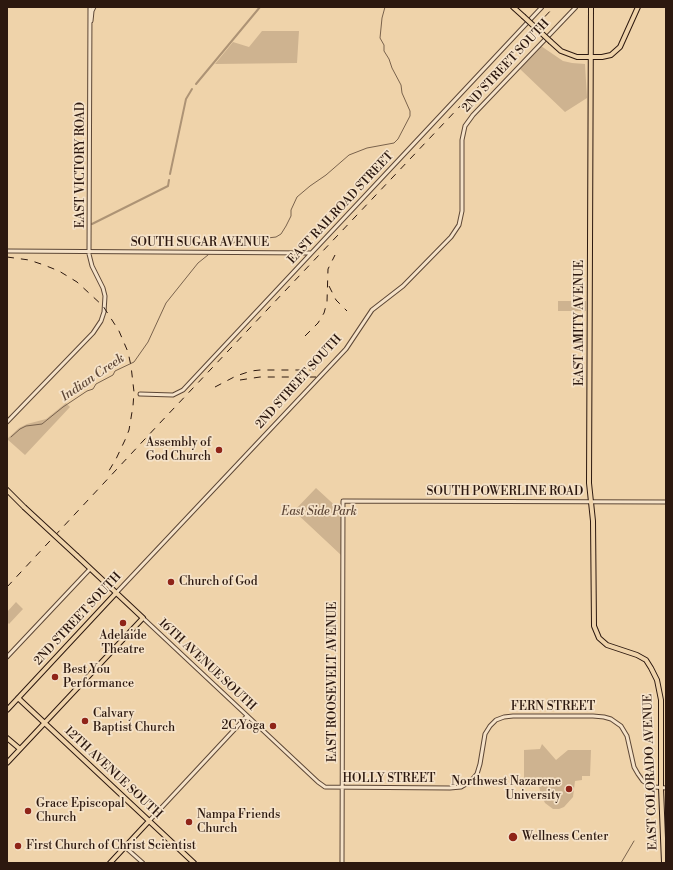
<!DOCTYPE html>
<html>
<head>
<meta charset="utf-8">
<style>
  body { margin:0 }
  #map { position:relative; width:673px; height:870px; overflow:hidden; background:#efd3aa; font-family:"Libre Bodoni",serif }
  canvas { display:block }
  .frame { position:absolute; inset:0; border:8px solid #2c180f; pointer-events:none }
</style>
</head>
<body>
<div id="map">
<canvas width="673" height="870"></canvas>
<div class="frame"></div>
</div>
<script>
const g = document.querySelector('canvas').getContext('2d');
g.lineJoin = 'round';
function fillPath(path, color) {
  g.fillStyle = color;
  g.fill(path, 'evenodd');
}
function poly(rows) {
  const path = new Path2D();
  for (const r of rows) {
    path.moveTo(r[0], r[1]);
    for (let i = 2; i < r.length; i += 2) path.lineTo(r[i], r[i + 1]);
  }
  return path;
}
function trace(path, color, width, dash) {
  g.strokeStyle = color;
  g.lineWidth = width;
  g.lineCap = dash ? 'butt' : 'round';
  g.setLineDash(dash || []);
  g.stroke(path);
}
function label(font, color, halo, rows, align = 'center') {
  g.font = font + ' "Libre Bodoni",serif';
  g.lineWidth = 3.5;
  g.setLineDash([]);
  g.textBaseline = 'middle';
  g.strokeStyle = halo;
  g.fillStyle = color;
  for (const [text, x, y, turn = 0] of rows) {
    g.save();
    g.translate(x, y);
    g.rotate((+turn || 0) * Math.PI / 180);
    g.textAlign = isNaN(turn) ? turn : align;
    if (halo) g.strokeText(text, 0, 0);
    g.fillText(text, 0, 0);
    g.restore();
  }
}
const green = poly([
  [262,31,299,31,297,63,215,64,233,42,249,47],
  [541,46,563,61,572,63,585,64,587,98,565,112,520,69],
  [558,301,586,301,586,311,558,311],
  [66,403,70,407,25,455,7,439,19,428,27,424,46,419],
  [316,488,341,511,341,555,294,511],
  [16,602,23,609,9,624,7,622,7,612],
  [542,744,556,760,568,750,591,750,590,776,582,776,582,780,575,781,573,797,564,807,559,809,553,809,545,803,541,795,539,786,524,785,524,750,540,749]
]);
const stream = poly([
  [213,247,223,244,229,245,235,242,245,242,257,238,259,239,276,237,281,234,286,226,291,216,291,210,297,197,310,186,326,175,349,155,367,148,394,143,398,139,410,116,410,111,402,93,401,85,392,68,389,59,384,51,384,45,380,38,382,18,385,7],
  [11,437,20,429,26,426,42,424,63,407,87,391,93,389,96,384,113,375,115,371,134,362,148,342,166,303,198,263,208,255],
  [621,863,634,841]
]);
const canal = poly([
  [196,84,260,7],
  [170,174,186,99,192,89],
  [92,224,168,186,169,180]
]);
const minor = poly([
  [91,21,92,11,94,7],
  [7,251,311,253],
  [140,394,173,395,183,390,542,7],
  [7,422,93,333,101,321,104,312,105,296,103,288,92,266,89,254,90,7],
  [116,593,346,349,372,310,403,286,451,237,459,225,462,211,462,140,465,126,473,115,576,7],
  [143,618,318,782,325,787,450,788,461,787,471,781,477,774,480,764,485,734,490,726,496,720,504,717,513,716,593,716,604,717,611,719,621,726,627,736,634,767,638,774,643,781,649,785,655,787,666,788],
  [7,657,90,569],
  [149,821,247,716],
  [125,847,143,863],
  [342,863,343,501,666,502]
]);
const major = poly([
  [513,7,523,16],
  [591,7,589,483,593,521,594,626,599,638,607,645,637,655,646,660,651,668,657,680,661,700,661,788,664,863],
  [551,42,561,51,577,57,602,57,611,55,620,47,638,7],
  [7,490,24,507],
  [18,698,194,863],
  [7,710,116,593],
  [7,738,20,749],
  [7,763,143,618,77,556],
  [110,863,149,821]
]);
const rail = poly([
  [7,257,29,260,44,265,59,271,77,282,103,306,119,331,128,352,131,366,134,392,133,406,129,430,125,440,116,459,107,474],
  [329,286,336,300,347,311],
  [305,336,318,323,324,313,327,302,328,269,335,255],
  [240,380,260,377,316,377],
  [215,387,236,376,251,371,260,370,316,370],
  [7,587,158,425,554,7]
]);
const majorBridge = poly([
  [523,16,551,42],
  [24,507,77,556]
]);
const markers = [
  [219,450,4,"#8f2418"],
  [171,582,4,"#8f2418"],
  [123,623,4,"#8f2418"],
  [55,677,4,"#8f2418"],
  [85,721,4,"#8f2418"],
  [273,726,4,"#8f2418"],
  [569,789,4,"#8f2418"],
  [28,811,4,"#8f2418"],
  [189,822,4,"#8f2418"],
  [513,837,5,"#8f2418"],
  [18,846,4,"#8f2418"]
];
const streetNames = [
  ["2ND STREET SOUTH",506,66,-47],
  ["EAST VICTORY ROAD",81,165,-90],
  ["EAST RAILROAD STREET",341,208,-47],
  ["SOUTH SUGAR AVENUE",200,243],
  ["EAST AMITY AVENUE",580,323,-90],
  ["2ND STREET SOUTH",299,382,-48],
  ["SOUTH POWERLINE ROAD",505,492],
  ["2ND STREET SOUTH",78,619,-47],
  ["16TH AVENUE SOUTH",207,665,43],
  ["EAST ROOSEVELT AVENUE",333,682,-90],
  ["FERN STREET",553,707],
  ["EAST COLORADO AVENUE",651,772,-92],
  ["12TH AVENUE SOUTH",113,773,43],
  ["HOLLY STREET",389,779]
];
const poiNames = [
  ["Assembly of",211,443,"right"],
  ["God Church",211,457,"right"],
  ["Church of God",179,582],
  ["Adelaide",123,636,"center"],
  ["Theatre",123,650,"center"],
  ["Best You",63,670],
  ["Performance",63,684],
  ["Calvary",93,714],
  ["Baptist Church",93,728],
  ["2C Yoga",265,726,"right"],
  ["Northwest Nazarene",561,782,"right"],
  ["University",561,796,"right"],
  ["Grace Episcopal",36,804],
  ["Church",36,818],
  ["Nampa Friends",197,815],
  ["Church",197,829],
  ["Wellness Center",522,837],
  ["First Church of Christ Scientist",26,846]
];
const parkNames = [
  ["East Side Park",319,512]
];
const waterNames = [
  ["Indian Creek",93,378,-34]
];
fillPath(green, '#ceb390');
trace(stream, '#79624c', 1);
trace(canal, '#ad9375', 2);
trace(minor, '#5d4736', 5);
trace(major, '#2c180f', 6);
trace(minor, '#f5e2c8', 3);
trace(major, '#efd3aa', 4);
trace(rail, '#2c180f', 1, [7, 7]);
trace(majorBridge, '#2c180f', 6, []);
trace(majorBridge, '#efd3aa', 4);
for (const [x, y, r, color] of markers) {
  const dot = new Path2D();
  dot.arc(x, y, r, 0, 2 * Math.PI);
  g.fillStyle = color;
  g.fill(dot);
  trace(dot, '#f5e2c8', 1.5);
}
label('12px', '#2c180f', '#f5e2c8', streetNames);
label('12px', '#2c180f', '#f5e2c8', poiNames, 'left');
label('italic 12px', '#5d4636', '#f5e2c8', parkNames);
label('italic 13px', '#604938', '#f5e2c8', waterNames);
</script>
</body>
</html>
